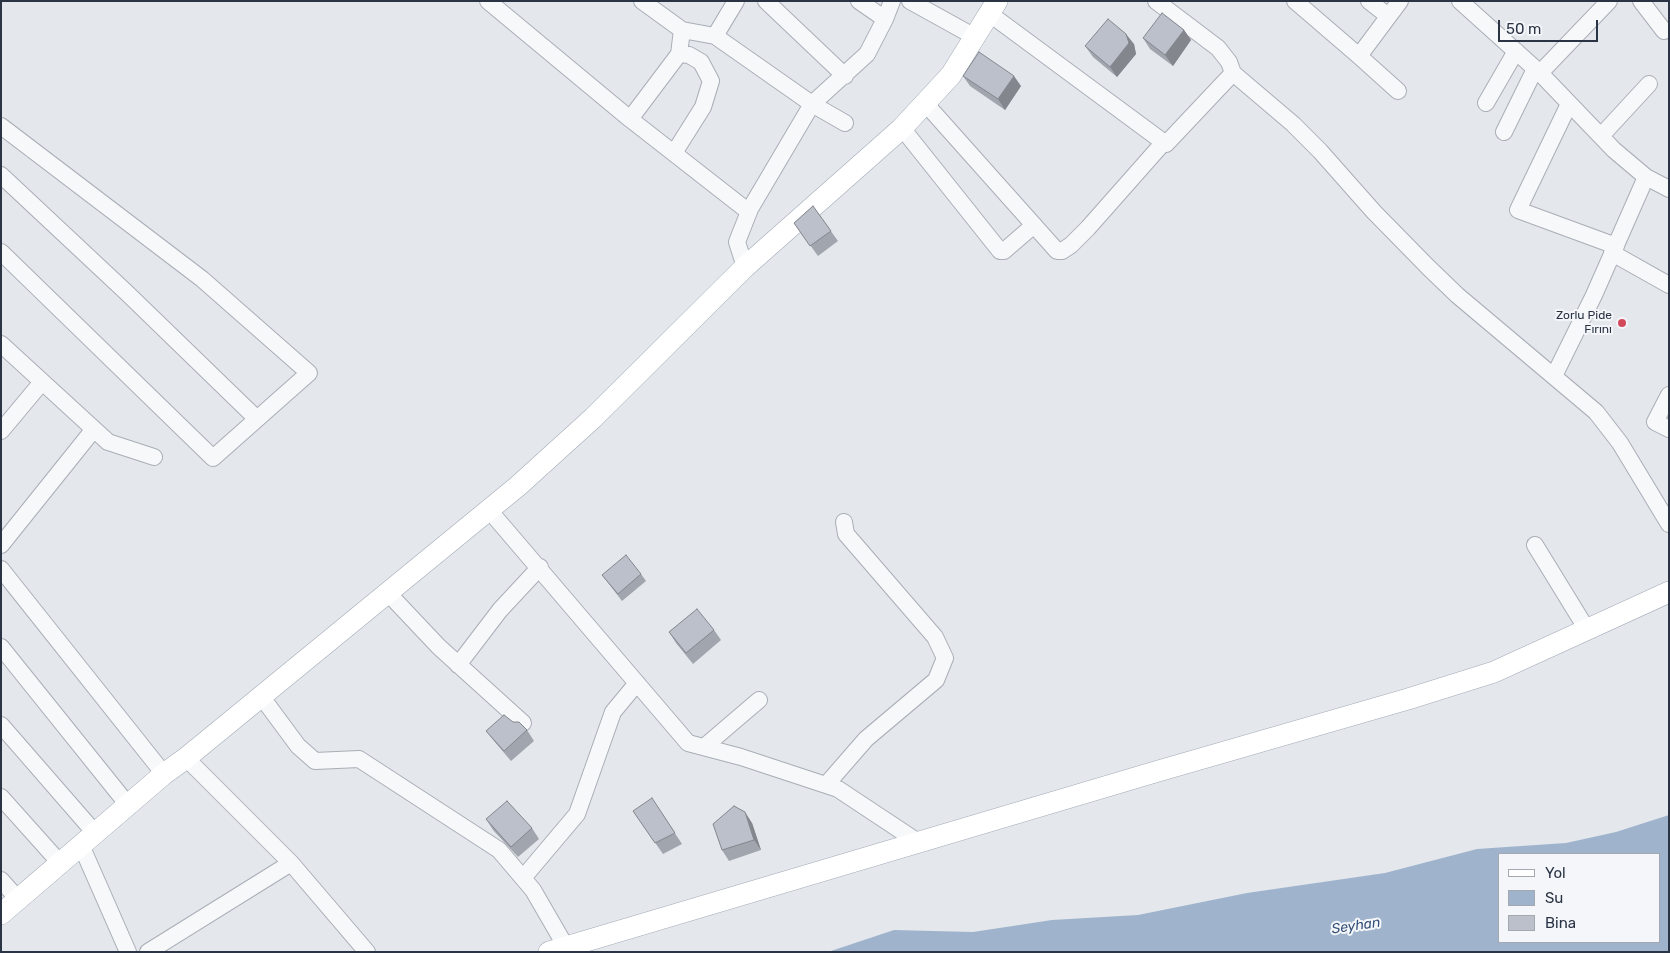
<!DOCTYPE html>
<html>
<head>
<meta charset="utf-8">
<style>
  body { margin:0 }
  #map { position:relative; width:1670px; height:953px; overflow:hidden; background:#e4e7ec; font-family:Rubik,sans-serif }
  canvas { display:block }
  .frame { position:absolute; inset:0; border:2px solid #2b3445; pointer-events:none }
  .legend { position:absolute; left:1498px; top:853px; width:162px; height:90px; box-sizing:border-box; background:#f4f6f9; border:1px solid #a4a8b1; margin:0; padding:6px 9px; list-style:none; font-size:15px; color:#2b3445 }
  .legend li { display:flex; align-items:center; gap:10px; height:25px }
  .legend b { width:25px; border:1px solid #a4a8b1 }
  .scale { position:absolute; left:1498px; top:20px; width:100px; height:22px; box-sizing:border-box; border:2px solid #2b3445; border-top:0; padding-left:6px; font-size:15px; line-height:18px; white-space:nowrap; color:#2b3445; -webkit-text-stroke:4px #f4f6f9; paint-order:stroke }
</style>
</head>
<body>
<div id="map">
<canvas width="1670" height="953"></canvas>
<div class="frame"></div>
<ul class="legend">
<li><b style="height:6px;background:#fff"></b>Yol</li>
<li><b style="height:14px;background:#9fb4cc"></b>Su</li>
<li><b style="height:14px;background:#bbc0ca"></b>Bina</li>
</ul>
<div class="scale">50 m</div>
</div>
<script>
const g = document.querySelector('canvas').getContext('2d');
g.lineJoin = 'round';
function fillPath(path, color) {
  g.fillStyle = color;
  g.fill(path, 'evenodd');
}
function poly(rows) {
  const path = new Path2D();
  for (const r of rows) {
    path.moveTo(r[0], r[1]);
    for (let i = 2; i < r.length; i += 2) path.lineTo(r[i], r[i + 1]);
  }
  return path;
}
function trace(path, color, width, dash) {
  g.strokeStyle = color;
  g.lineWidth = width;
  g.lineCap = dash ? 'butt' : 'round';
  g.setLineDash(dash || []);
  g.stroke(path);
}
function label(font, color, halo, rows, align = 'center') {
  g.font = font + ' Rubik,sans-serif';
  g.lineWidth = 4;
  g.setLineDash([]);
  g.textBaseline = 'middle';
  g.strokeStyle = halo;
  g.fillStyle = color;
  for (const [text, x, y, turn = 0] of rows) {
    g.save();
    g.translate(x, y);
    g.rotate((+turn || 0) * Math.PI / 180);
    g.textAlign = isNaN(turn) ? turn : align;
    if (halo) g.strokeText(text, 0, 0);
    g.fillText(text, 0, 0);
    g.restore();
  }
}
const water = poly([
  [1669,815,1669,952,828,952,894,930,973,932,1052,920,1138,915,1247,893,1385,873,1477,849,1566,843,1616,832],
  [1499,854,1659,854,1659,942,1499,942]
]);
const minor = poly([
  [488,1,630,119,749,212],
  [642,1,682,30,715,36,812,104,845,123],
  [766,1,845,76],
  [859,1,885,19],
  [910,1,975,37],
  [1295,1,1359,56,1398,91],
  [1369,1,1388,16],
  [1460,1,1540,73,1614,150,1646,177,1669,189],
  [1641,1,1664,31],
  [990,14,1166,144,1233,73,1229,62,1218,48,1156,1],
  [715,36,736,1],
  [1359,56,1400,1],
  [1233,73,1293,124,1320,151,1374,212,1428,267,1457,295,1596,412,1620,443,1669,524],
  [1540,73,1609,1],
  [925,103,1057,251,1062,251,1071,245,1088,228,1164,142],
  [1486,103,1516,51],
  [1569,104,1518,210,1616,246],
  [630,119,679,54,682,30],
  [1,126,202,279,309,373,213,458,1,252],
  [902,128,1000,251,1004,251,1034,225],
  [1504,132,1535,69],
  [1601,136,1649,84],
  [674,153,703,107,711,81,701,62,689,55,679,54],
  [1,175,127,293,257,419],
  [1612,253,1669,285],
  [745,267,737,242,750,209,812,104,867,54,885,19,892,1],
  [1,344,108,442,154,457],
  [1554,376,1594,295,1646,177],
  [1669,395,1655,422,1669,429],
  [1,431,42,382],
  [489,510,688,743,741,757,838,789,918,842],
  [1,545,94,429],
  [1535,545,1586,628],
  [1,569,164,774],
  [387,592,439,647,523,723],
  [1,647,128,805],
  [458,665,500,610,540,567],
  [261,696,298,746,315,761,359,759,499,850,533,890,566,947],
  [1,725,95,833],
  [704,747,759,700],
  [186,758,291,863,367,952],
  [826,785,866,739,936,680,945,658,935,637,846,534,844,522],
  [1,797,60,863],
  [81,845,128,952],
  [523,878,577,814,613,712,637,683],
  [1,880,18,899],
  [148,952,291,863]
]);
const major = poly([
  [1,914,164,774,186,758,518,486,593,418,745,267,902,128,951,75,997,1],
  [549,952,1155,772,1408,699,1494,672,1669,592]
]);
const wall = poly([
  [1184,30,1191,40,1173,66,1150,49,1143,38],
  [1134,44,1136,54,1117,77,1093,57,1085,46],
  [963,76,1021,86,1005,110,970,86],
  [813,206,838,241,818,256,794,223],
  [641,574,646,581,622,601,602,575],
  [714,630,721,640,693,664,676,643,669,632],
  [513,722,527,730,534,741,511,761,494,741,486,731],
  [659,809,682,844,663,854,633,811],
  [486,819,532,828,539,839,518,857,493,830],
  [752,823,761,850,729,861,722,850]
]);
const shadedWall = poly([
  [1184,30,1191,40,1173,66,1165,55],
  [1126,34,1134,44,1136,54,1117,77,1110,67],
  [1014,76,1021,86,1005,110,998,99],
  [745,812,752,823,761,850,754,840]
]);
const building = poly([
  [1162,13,1184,30,1165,55,1143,38,1162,13],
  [1108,19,1126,34,1129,43,1110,67,1085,46,1108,19],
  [979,52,1014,76,998,99,963,76,979,52],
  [813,206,831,231,810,246,794,223,813,206],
  [626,555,641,574,618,594,602,575,626,555],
  [697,609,714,630,686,653,669,632,697,609],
  [504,715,513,722,519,722,527,730,504,751,486,731,504,715],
  [652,798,675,833,655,843,633,811,652,798],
  [507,801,532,828,511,847,486,819,507,801],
  [734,806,745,812,754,840,722,850,713,824,734,806]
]);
const markers = [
  [1622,323,5,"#d1495b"]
];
const poiNames = [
  ["Zorlu Pide",1612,316],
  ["Fırını",1612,330]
];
const waterNames = [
  ["Seyhan",1356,926,-8]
];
fillPath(water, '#9fb4cc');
trace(minor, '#a9aeb7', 18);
trace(major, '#a3abb8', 22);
trace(minor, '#f7f8fa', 16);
trace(major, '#fff', 21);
fillPath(wall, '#a1a5ae');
fillPath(shadedWall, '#83868d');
fillPath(building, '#bbc0ca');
trace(building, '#83868d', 1);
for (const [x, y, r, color] of markers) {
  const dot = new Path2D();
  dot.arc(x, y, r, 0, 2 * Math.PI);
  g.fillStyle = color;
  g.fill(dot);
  trace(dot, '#f4f6f9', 2);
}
label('12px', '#2b3445', '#f4f6f9', poiNames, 'right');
label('italic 14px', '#34527a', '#f4f6f9', waterNames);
</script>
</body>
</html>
